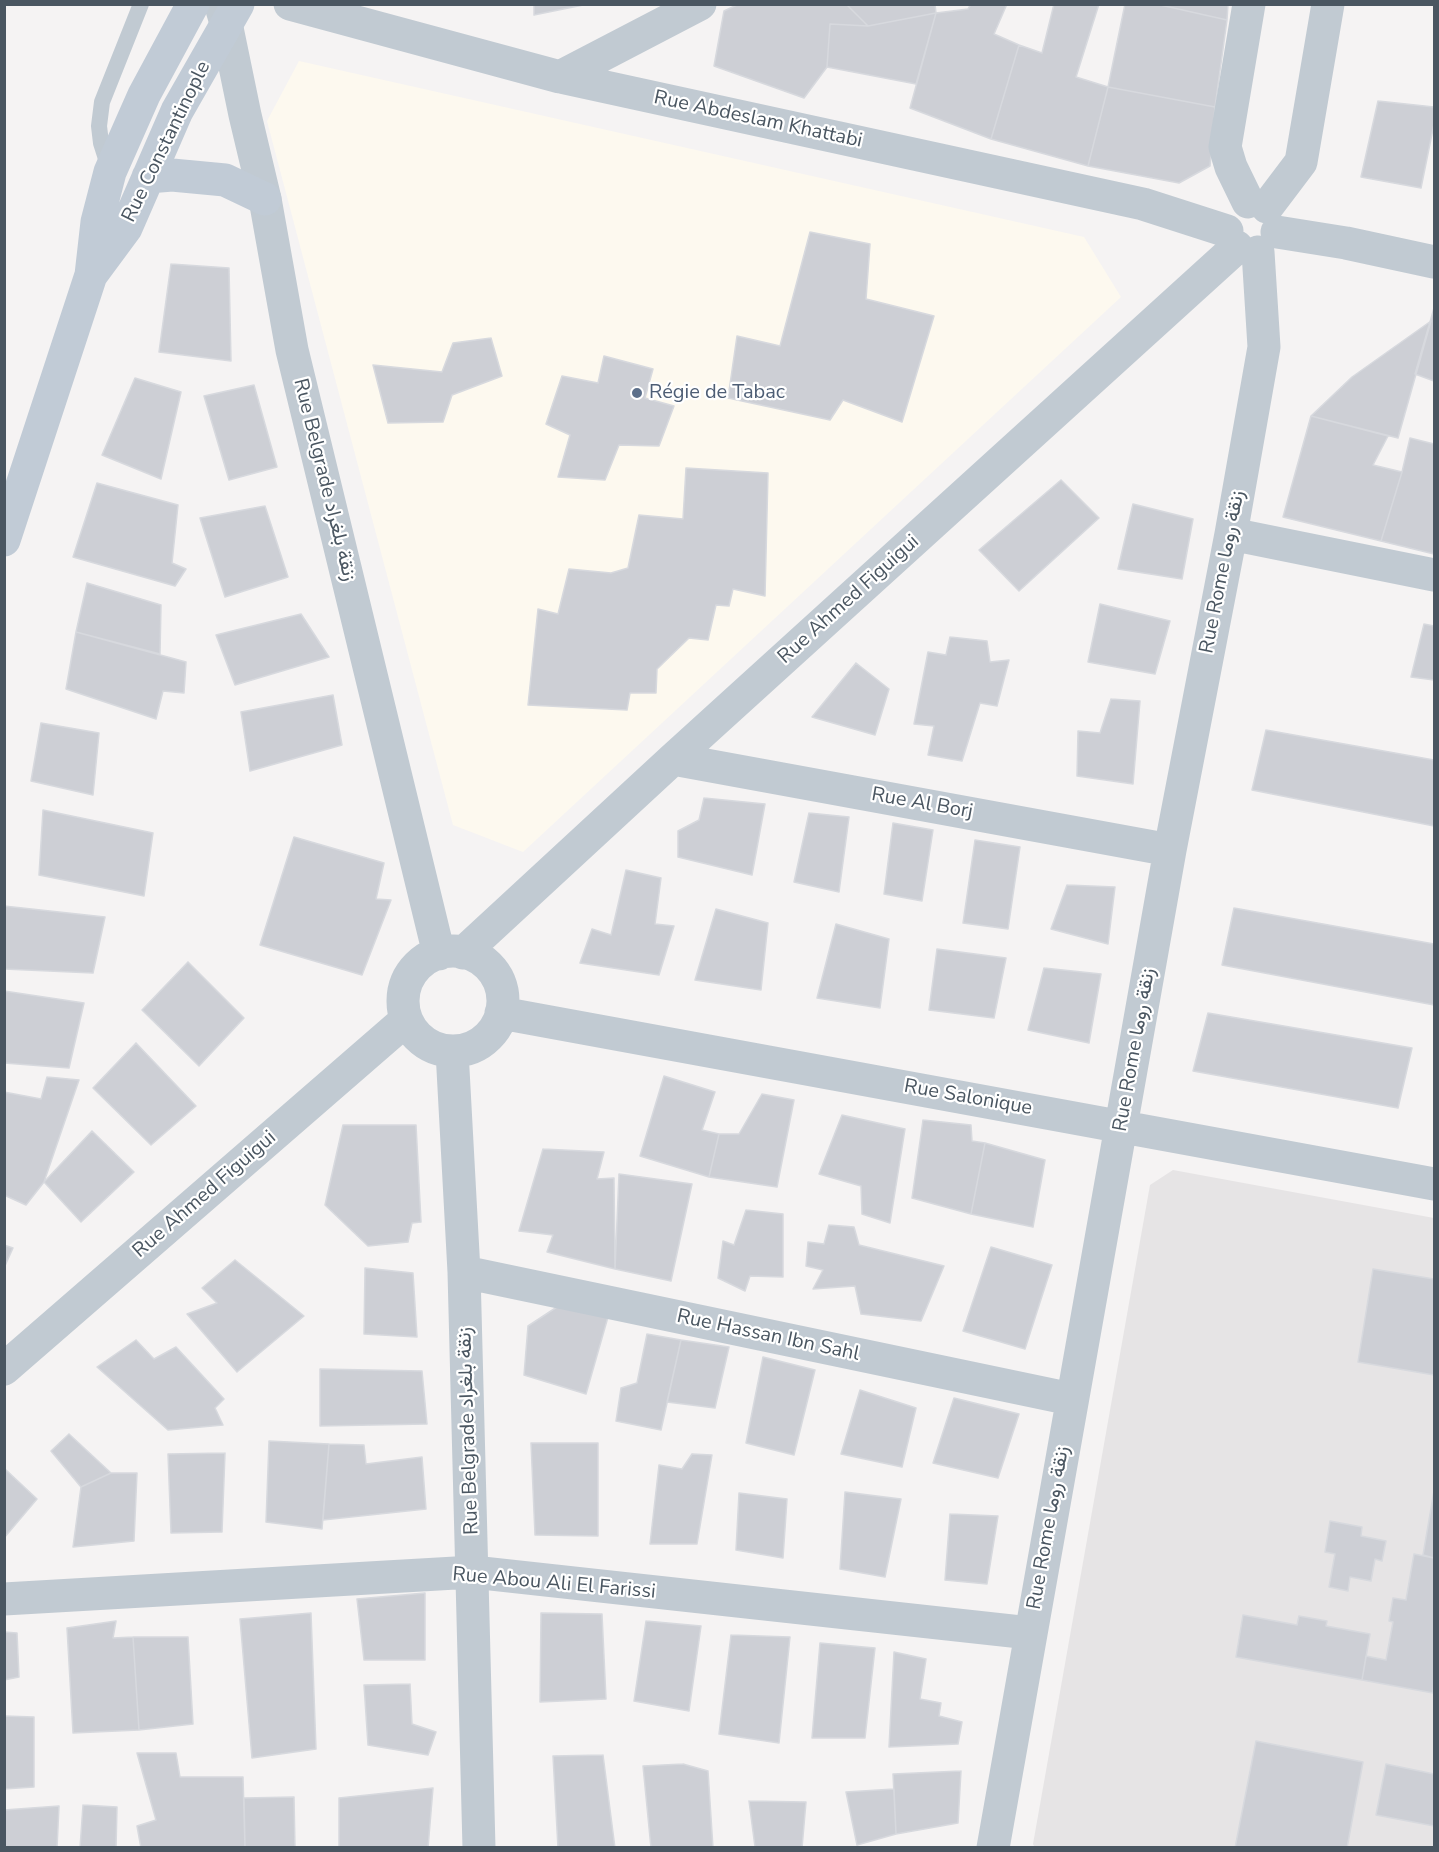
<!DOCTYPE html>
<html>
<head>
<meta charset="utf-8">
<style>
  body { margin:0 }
  #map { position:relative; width:1439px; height:1852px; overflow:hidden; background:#f5f3f3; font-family:"Nunito Sans",sans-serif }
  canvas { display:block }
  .frame { position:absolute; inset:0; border:6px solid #4a5661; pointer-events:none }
</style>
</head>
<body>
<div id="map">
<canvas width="1439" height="1852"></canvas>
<div class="frame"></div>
</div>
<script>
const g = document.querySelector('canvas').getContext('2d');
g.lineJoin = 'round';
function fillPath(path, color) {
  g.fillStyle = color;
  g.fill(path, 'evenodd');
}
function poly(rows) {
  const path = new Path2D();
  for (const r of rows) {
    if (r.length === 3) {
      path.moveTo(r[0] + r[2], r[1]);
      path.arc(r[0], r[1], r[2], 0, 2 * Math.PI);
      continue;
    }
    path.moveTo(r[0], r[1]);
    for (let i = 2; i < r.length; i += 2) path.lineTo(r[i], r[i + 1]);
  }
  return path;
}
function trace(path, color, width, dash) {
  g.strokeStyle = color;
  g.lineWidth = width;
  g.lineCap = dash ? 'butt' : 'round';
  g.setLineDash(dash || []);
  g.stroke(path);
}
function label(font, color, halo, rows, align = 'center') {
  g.font = font + ' "Nunito Sans",Vazirmatn,sans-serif';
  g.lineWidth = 4.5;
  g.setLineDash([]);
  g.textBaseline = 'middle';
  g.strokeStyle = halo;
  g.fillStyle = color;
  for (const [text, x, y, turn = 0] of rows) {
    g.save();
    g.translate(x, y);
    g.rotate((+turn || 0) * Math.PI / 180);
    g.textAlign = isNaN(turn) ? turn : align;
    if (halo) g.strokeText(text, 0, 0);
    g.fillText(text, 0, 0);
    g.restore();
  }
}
const commercial = poly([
  [299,61,1084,237,1121,297,523,852,453,825,267,121]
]);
const education = poly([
  [1173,1170,1434,1218,1434,1847,1035,1848,1033,1844,1150,1185]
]);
const building = poly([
  [534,4,588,4,534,15,534,4],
  [739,4,846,4,868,26,830,24,827,67,804,98,714,66,724,11,739,4],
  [846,4,935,4,936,13,868,26,846,4],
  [971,4,1007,4,994,34,1019,45,991,139,910,108,936,13,968,9,971,4],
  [1054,4,1099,4,1076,77,1108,87,1088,166,991,139,1019,45,1042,53,1054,4],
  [1125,4,1156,4,1227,20,1215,107,1108,87,1125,4],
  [1156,4,1228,4,1227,20,1156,4],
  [936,13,916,84,827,67,830,24,868,26,936,13],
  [1108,87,1215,107,1210,166,1179,183,1088,166,1108,87],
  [1378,101,1434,107,1434,124,1421,188,1361,177,1378,101],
  [810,232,870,244,866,299,934,316,902,422,843,400,830,420,728,398,737,336,780,346,810,232],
  [171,264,229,268,231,361,159,352,171,264],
  [1434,308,1434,381,1415,374,1434,308],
  [1431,321,1398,438,1311,416,1352,377,1431,321],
  [491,338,502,376,452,395,443,422,388,423,373,365,442,372,453,343,491,338],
  [604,356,653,369,645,398,674,406,659,446,619,445,605,480,558,477,570,435,546,424,562,376,598,383,604,356],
  [135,378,181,392,161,479,102,455,135,378],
  [254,385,277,467,229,480,204,396,254,385],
  [1311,416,1388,436,1373,465,1402,472,1381,541,1283,517,1311,416],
  [1410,438,1434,444,1434,554,1381,541,1402,472,1410,438],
  [686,468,768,473,765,596,733,589,729,606,716,605,708,640,689,638,657,669,656,693,630,693,627,710,528,705,538,609,558,614,569,569,611,573,628,568,639,515,683,519,686,468],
  [1061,480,1099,518,1019,591,979,550,1061,480],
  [97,483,178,505,172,563,186,569,175,586,73,557,97,483],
  [1133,504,1193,519,1182,579,1118,569,1133,504],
  [265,506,288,577,225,597,200,518,265,506],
  [87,583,161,605,160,654,76,632,87,583],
  [1100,604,1170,621,1155,674,1088,662,1100,604],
  [301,614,329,657,235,685,216,635,301,614],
  [1424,624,1434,626,1434,680,1411,677,1424,624],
  [76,632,186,662,184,693,163,691,156,719,66,689,76,632],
  [950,637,987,641,990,662,1009,660,997,706,980,703,962,761,928,755,934,726,914,724,928,652,946,655,950,637],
  [856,663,889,689,875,735,812,717,856,663],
  [333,695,342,745,250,771,241,712,333,695],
  [1111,699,1140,701,1133,784,1077,776,1078,731,1100,733,1111,699],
  [41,723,99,733,93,795,31,781,41,723],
  [1266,730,1434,760,1434,826,1252,790,1266,730],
  [704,798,765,804,752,875,678,857,678,831,699,820,704,798],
  [43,810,153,833,144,896,39,875,43,810],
  [809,813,849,817,839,892,794,882,809,813],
  [893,823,933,830,922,901,884,894,893,823],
  [294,837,384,863,376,899,391,900,362,975,260,945,294,837],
  [975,840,1020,847,1008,929,963,923,975,840],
  [626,870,661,878,655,924,674,926,659,975,580,963,592,929,611,935,626,870],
  [1067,885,1115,887,1108,944,1051,929,1067,885],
  [4,906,105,917,93,973,4,969,4,906],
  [1234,908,1434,944,1434,1005,1222,965,1234,908],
  [716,909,768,923,761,990,695,980,716,909],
  [836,924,889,939,880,1008,817,998,836,924],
  [937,949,1006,958,994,1018,929,1010,937,949],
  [188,962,244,1018,199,1066,142,1010,188,962],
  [1044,968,1101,974,1089,1043,1028,1030,1044,968],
  [4,991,84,1003,69,1068,4,1063,4,991],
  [1208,1013,1412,1048,1398,1108,1193,1071,1208,1013],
  [136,1043,196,1106,151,1145,93,1088,136,1043],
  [664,1076,715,1092,702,1130,719,1134,709,1177,640,1156,664,1076],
  [47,1077,79,1080,44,1182,26,1205,4,1195,4,1092,41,1099,47,1077],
  [762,1094,794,1100,777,1187,709,1177,719,1134,739,1134,762,1094],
  [842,1115,905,1129,890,1223,862,1214,861,1186,819,1174,842,1115],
  [923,1120,971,1125,972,1141,985,1143,971,1214,912,1198,923,1120],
  [343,1125,416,1125,421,1222,412,1223,408,1242,368,1246,325,1205,343,1125],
  [92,1131,134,1172,81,1222,44,1182,92,1131],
  [985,1143,1045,1160,1033,1227,971,1214,985,1143],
  [543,1149,604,1152,597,1179,614,1178,615,1269,547,1252,553,1235,519,1231,543,1149],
  [619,1174,692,1184,671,1281,615,1269,619,1174],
  [746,1210,783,1214,783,1277,750,1276,745,1291,718,1278,723,1241,734,1245,746,1210],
  [829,1225,854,1227,859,1245,944,1266,921,1321,861,1314,855,1286,813,1289,823,1270,806,1266,808,1242,824,1244,829,1225],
  [4,1245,13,1248,4,1268,4,1245],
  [991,1247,1052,1265,1025,1349,963,1331,991,1247],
  [235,1260,304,1316,237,1372,187,1314,217,1303,202,1288,235,1260],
  [365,1268,413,1273,417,1337,364,1334,365,1268],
  [1373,1269,1434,1279,1434,1375,1358,1362,1373,1269],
  [557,1307,608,1317,586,1394,524,1375,528,1326,557,1307],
  [647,1334,681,1340,661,1430,616,1421,621,1388,637,1383,647,1334],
  [136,1340,154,1359,176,1347,224,1399,215,1408,223,1425,168,1430,97,1367,136,1340],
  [681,1340,729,1347,715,1408,667,1402,681,1340],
  [763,1357,815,1370,794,1455,746,1443,763,1357],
  [320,1369,422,1371,427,1424,320,1426,320,1369],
  [860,1390,916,1408,902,1467,841,1454,860,1390],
  [954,1398,1019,1414,998,1478,933,1463,954,1398],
  [69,1434,111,1473,81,1487,51,1451,69,1434],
  [269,1441,329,1444,322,1529,266,1522,269,1441],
  [531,1443,598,1443,598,1536,535,1535,531,1443],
  [329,1444,364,1445,366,1464,422,1457,426,1509,323,1520,329,1444],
  [225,1453,222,1532,171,1533,168,1454,225,1453],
  [692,1454,712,1455,697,1544,650,1544,659,1465,682,1469,692,1454],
  [5,1469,37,1499,4,1538,4,1469,5,1469],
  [111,1473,137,1473,134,1541,73,1547,81,1487,111,1473],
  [1434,1491,1434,1558,1423,1555,1434,1491],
  [845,1492,901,1499,885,1577,840,1569,845,1492],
  [739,1493,787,1499,783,1558,736,1550,739,1493],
  [950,1514,998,1516,987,1584,945,1580,950,1514],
  [1330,1521,1362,1527,1361,1536,1386,1541,1382,1561,1375,1559,1371,1581,1350,1577,1348,1591,1329,1587,1335,1554,1325,1552,1330,1521],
  [1414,1554,1434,1558,1434,1682,1433,1693,1362,1680,1366,1656,1386,1660,1393,1622,1389,1621,1393,1598,1406,1600,1414,1554],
  [425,1593,425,1660,364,1660,357,1599,425,1593],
  [311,1613,316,1749,252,1758,240,1619,311,1613],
  [541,1613,602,1614,606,1699,540,1702,541,1613],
  [1243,1615,1297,1625,1299,1616,1327,1621,1326,1626,1370,1634,1362,1680,1236,1657,1243,1615],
  [116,1621,113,1638,133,1637,139,1730,73,1733,67,1628,116,1621],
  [646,1621,701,1626,689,1711,634,1701,646,1621],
  [4,1632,17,1633,19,1677,4,1680,4,1632],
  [731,1635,790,1637,779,1743,719,1734,731,1635],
  [133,1637,188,1637,193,1724,139,1730,133,1637],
  [820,1643,875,1648,865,1738,812,1738,820,1643],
  [894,1652,926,1659,920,1699,941,1703,939,1716,962,1722,958,1744,889,1747,894,1652],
  [410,1684,412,1724,436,1732,428,1755,368,1745,364,1685,410,1684],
  [4,1716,34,1717,34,1787,4,1789,4,1716],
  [1256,1741,1363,1762,1347,1848,1235,1848,1256,1741],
  [137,1753,176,1753,180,1777,243,1777,245,1848,141,1848,137,1826,156,1820,137,1753],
  [603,1755,615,1848,558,1848,553,1756,603,1755],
  [683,1764,708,1771,713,1848,651,1848,643,1766,683,1764],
  [1386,1764,1434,1774,1434,1826,1376,1815,1386,1764],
  [961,1771,958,1823,896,1834,893,1774,961,1771],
  [433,1788,428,1848,339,1848,339,1798,433,1788],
  [894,1789,896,1834,857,1845,846,1792,894,1789],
  [294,1797,295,1848,245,1848,244,1798,294,1797],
  [749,1801,806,1802,802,1848,755,1847,749,1801],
  [83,1805,117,1807,116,1848,80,1848,83,1805],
  [59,1806,57,1848,4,1848,4,1810,59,1806]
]);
const lane = poly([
  [109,168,101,143,99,126,102,102,141,4]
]);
const street = poly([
  [290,4,560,77,1143,204,1227,231],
  [221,6,226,23,245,115,265,199,292,350,439,954],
  [560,77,700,4],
  [1248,202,1231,167,1225,147,1249,4],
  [1267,207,1301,162,1328,4],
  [1277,232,1346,243,1434,262],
  [1231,534,1434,575],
  [673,759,1170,850],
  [453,1001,50],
  [463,953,673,759,1237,247],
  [501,1013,1434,1184],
  [452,1051,464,1272,479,1848],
  [464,1272,1071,1399],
  [4,1369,406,1020],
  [4,1599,473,1572,1030,1633],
  [993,1848,1170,850,1231,534,1264,347,1258,252]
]);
const secondary = poly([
  [148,177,172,175,225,180,265,199],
  [92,274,126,228,177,111,238,4],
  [4,540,91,275,97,222,110,172,144,95,193,4]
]);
const markers = [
  [637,393,6,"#5c6f8a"]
];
const streetNames = [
  ["Rue Abdeslam Khattabi",758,120,12],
  ["Rue Constantinople",167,142,-64],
  ["Rue Belgrade زنقة بلغراد",324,480,76],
  ["Rue Rome زنقة روما",1223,572,-79],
  ["Rue Ahmed Figuigui",849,600,-42],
  ["Rue Al Borj",922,804,10],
  ["Rue Rome زنقة روما",1135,1050,-80],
  ["Rue Salonique",968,1098,10],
  ["Rue Ahmed Figuigui",205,1195,-41],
  ["Rue Hassan Ibn Sahl",768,1336,12],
  ["Rue Belgrade زنقة بلغراد",469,1431,-92],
  ["Rue Rome زنقة روما",1049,1528,-80],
  ["Rue Abou Ali El Farissi",554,1584,5]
];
const serviceNames = [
  ["Régie de Tabac",649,393]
];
fillPath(commercial, '#fdf9ef');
fillPath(education, '#e6e4e5');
fillPath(building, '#cdcfd5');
trace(building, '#d7d9de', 1.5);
trace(lane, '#c1cad2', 16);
trace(street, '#c1cad2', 33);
trace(secondary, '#c1cbd6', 33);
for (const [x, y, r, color] of markers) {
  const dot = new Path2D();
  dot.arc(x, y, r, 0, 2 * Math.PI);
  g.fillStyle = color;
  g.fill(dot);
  trace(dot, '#fff', 2);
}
label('20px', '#4a5661', '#fff', streetNames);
label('20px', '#4e5e75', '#fff', serviceNames, 'left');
</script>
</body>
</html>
